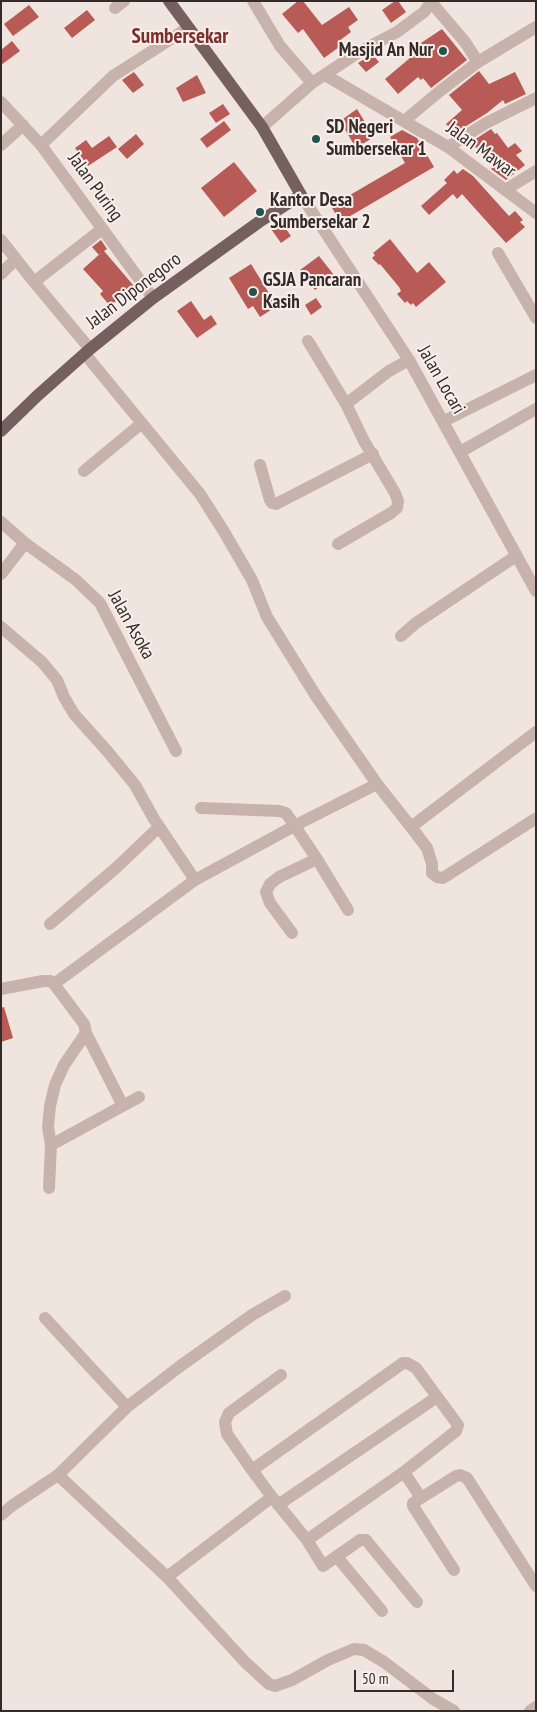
<!DOCTYPE html>
<html>
<head>
<meta charset="utf-8">
<style>
  body { margin:0 }
  #map { position:relative; width:537px; height:1712px; overflow:hidden; background:#f0e4df; font-family:"PT Sans Narrow",sans-serif }
  canvas { display:block }
  .frame { position:absolute; inset:0; border:2px solid #352b2a; pointer-events:none }
  .scale { position:absolute; left:354px; top:1670px; width:100px; height:22px; box-sizing:border-box; border:2px solid #352b2a; border-top:0; padding-left:6px; font-size:15px; line-height:18px; white-space:nowrap; color:#352b2a; -webkit-text-stroke:4px #f8efeb; paint-order:stroke }
</style>
</head>
<body>
<div id="map">
<canvas width="537" height="1712"></canvas>
<div class="frame"></div>
<div class="scale">50 m</div>
</div>
<script>
const g = document.querySelector('canvas').getContext('2d');
g.lineJoin = 'round';
function fillPath(path, color) {
  g.fillStyle = color;
  g.fill(path, 'evenodd');
}
function poly(rows) {
  const path = new Path2D();
  for (const r of rows) {
    path.moveTo(r[0], r[1]);
    for (let i = 2; i < r.length; i += 2) path.lineTo(r[i], r[i + 1]);
  }
  return path;
}
function trace(path, color, width, dash) {
  g.strokeStyle = color;
  g.lineWidth = width;
  g.lineCap = dash ? 'butt' : 'round';
  g.setLineDash(dash || []);
  g.stroke(path);
}
function label(font, color, halo, rows, align = 'center') {
  g.font = font + ' "PT Sans Narrow",sans-serif';
  g.lineWidth = 4;
  g.setLineDash([]);
  g.textBaseline = 'middle';
  g.strokeStyle = halo;
  g.fillStyle = color;
  for (const [text, x, y, turn = 0] of rows) {
    g.save();
    g.translate(x, y);
    g.rotate((+turn || 0) * Math.PI / 180);
    g.textAlign = isNaN(turn) ? turn : align;
    if (halo) g.strokeText(text, 0, 0);
    g.fillText(text, 0, 0);
    g.restore();
  }
}
const building = poly([
  [298,1,303,1,322,25,349,7,358,20,348,27,351,32,339,41,342,45,324,58,303,29,298,33,282,14],
  [395,1,398,1,406,12,391,23,382,10],
  [29,5,39,17,13,36,4,24],
  [87,10,95,20,72,38,64,28],
  [442,29,467,60,431,88,423,78,421,80,418,77,398,94,385,79,423,47,421,43],
  [12,41,20,51,1,65,1,50],
  [372,54,379,62,366,72,358,63],
  [479,71,489,84,515,72,526,94,505,104,503,100,487,113,455,133,446,124,462,110,449,95],
  [134,72,144,85,133,93,122,80],
  [197,75,206,93,183,102,176,88],
  [223,104,230,114,216,123,209,113],
  [357,109,374,137,356,148,340,121],
  [224,121,231,130,207,148,200,139],
  [491,129,495,134,497,133,508,148,515,143,522,151,516,155,525,165,506,180,491,169,494,166,479,146,476,148,471,142],
  [402,130,417,138,434,167,340,222,331,206,405,163,390,137],
  [136,134,144,144,127,159,118,149],
  [109,136,117,147,88,166,75,148,86,140,92,148],
  [234,162,257,191,224,217,201,188],
  [463,169,473,176,509,216,515,211,523,220,520,222,525,227,506,243,462,194,457,199,453,194,429,215,421,206,447,183,444,180,454,170,457,174],
  [279,219,291,236,281,243,269,226],
  [390,239,417,273,429,262,446,282,416,307,413,303,411,305,407,301,405,303,397,294,401,291,399,287,380,264,379,265,372,258,375,255,373,253],
  [101,240,107,249,104,251,134,286,110,306,100,294,103,291,83,269,102,252,99,255,92,247],
  [319,256,334,275,315,290,300,270],
  [251,264,277,306,260,317,253,306,248,309,229,278],
  [316,298,322,307,311,315,305,305],
  [191,301,204,320,211,315,217,324,197,338,177,311],
  [4,1007,13,1038,1,1042,1,1008]
]);
const minor = poly([
  [253,1,280,46,312,83],
  [115,8,124,1],
  [478,62,536,27],
  [325,75,448,147,536,213],
  [1,102,41,145,153,298],
  [404,121,440,91,478,62,465,42,431,2],
  [262,127,312,83,359,52,397,32,424,12,432,1],
  [1,145,23,125],
  [41,145,113,76,188,28],
  [448,147,486,123,536,98],
  [505,190,536,171],
  [301,195,409,360,536,591],
  [1,240,34,282,90,349],
  [498,253,536,318],
  [1,274,16,259],
  [34,282,102,229],
  [308,341,346,404],
  [85,354,200,494,223,530,252,580,267,617,316,696,377,784,411,827,536,732],
  [444,421,536,375],
  [460,452,536,409],
  [260,465,270,500,272,503,276,504,373,454],
  [84,471,142,423],
  [1,522,25,543,76,580,100,603,176,751],
  [338,544,391,513,397,508,398,501,395,493,364,441,346,404,389,371,409,360],
  [1,574,25,543],
  [1,627,42,662,57,680,64,697,74,714,108,752,135,785,154,819,195,880],
  [401,636,416,623,516,556],
  [201,808,279,811,286,813,317,859,348,910],
  [411,827,427,848,432,864,432,873,437,877,443,878,535,819],
  [50,924,116,868,159,827],
  [292,933,270,903,266,892,270,884,279,877,317,859],
  [54,984,84,1024,86,1033,123,1106],
  [1,989,43,981,50,981,54,984,195,880,298,824,377,784],
  [51,1145,139,1097],
  [49,1188,51,1145,48,1127,50,1106,55,1085,64,1065,86,1033],
  [127,1407,179,1367,252,1315,285,1296],
  [252,1470,227,1434,225,1422,229,1413,281,1375],
  [404,1472,421,1498,413,1503,413,1506,454,1570],
  [58,1475,167,1577,272,1497,307,1540,323,1566,360,1540,366,1540,417,1602],
  [272,1497,252,1470,403,1363,407,1363,416,1368,458,1425,456,1431,404,1472,307,1540],
  [421,1498,456,1476,460,1475,467,1478,536,1586],
  [278,1505,437,1397],
  [1,1515,13,1505,58,1475,127,1407,45,1318],
  [337,1557,382,1611],
  [167,1577,245,1662,269,1684,275,1686,292,1680,328,1660,354,1649,364,1650,384,1662,433,1699,454,1711],
  [530,1711,536,1707]
]);
const major = poly([
  [1,431,37,396,90,349,153,298,259,222,301,195,262,127,169,1]
]);
const markers = [
  [443,51,5,"#24524c"],
  [316,139,5,"#24524c"],
  [260,212,5,"#24524c"],
  [253,292,5,"#24524c"]
];
const poiNames = [
  ["Masjid An Nur",433,51,"right"],
  ["SD Negeri",326,128],
  ["Sumbersekar 1",326,150],
  ["Kantor Desa",270,201],
  ["Sumbersekar 2",270,223],
  ["GSJA Pancaran",263,281],
  ["Kasih",263,303]
];
const streetNames = [
  ["Jalan Mawar",481,150,36],
  ["Jalan Puring",95,187,54],
  ["Jalan Diponegoro",134,291,-37],
  ["Jalan Locari",441,380,60],
  ["Jalan Asoka",131,625,61]
];
const quarterNames = [
  ["Sumbersekar",180,37]
];
fillPath(building, '#b85a55');
trace(minor, '#c7b3ac', 12);
trace(major, '#76605d', 12);
for (const [x, y, r, color] of markers) {
  const dot = new Path2D();
  dot.arc(x, y, r, 0, 2 * Math.PI);
  g.fillStyle = color;
  g.fill(dot);
  trace(dot, '#f8efeb', 2);
}
label('bold 19px', '#352b2a', '#f8efeb', poiNames, 'left');
label('19px', '#352b2a', '#f8efeb', streetNames);
label('bold 21px', '#7b302c', '#f8efeb', quarterNames);
</script>
</body>
</html>
